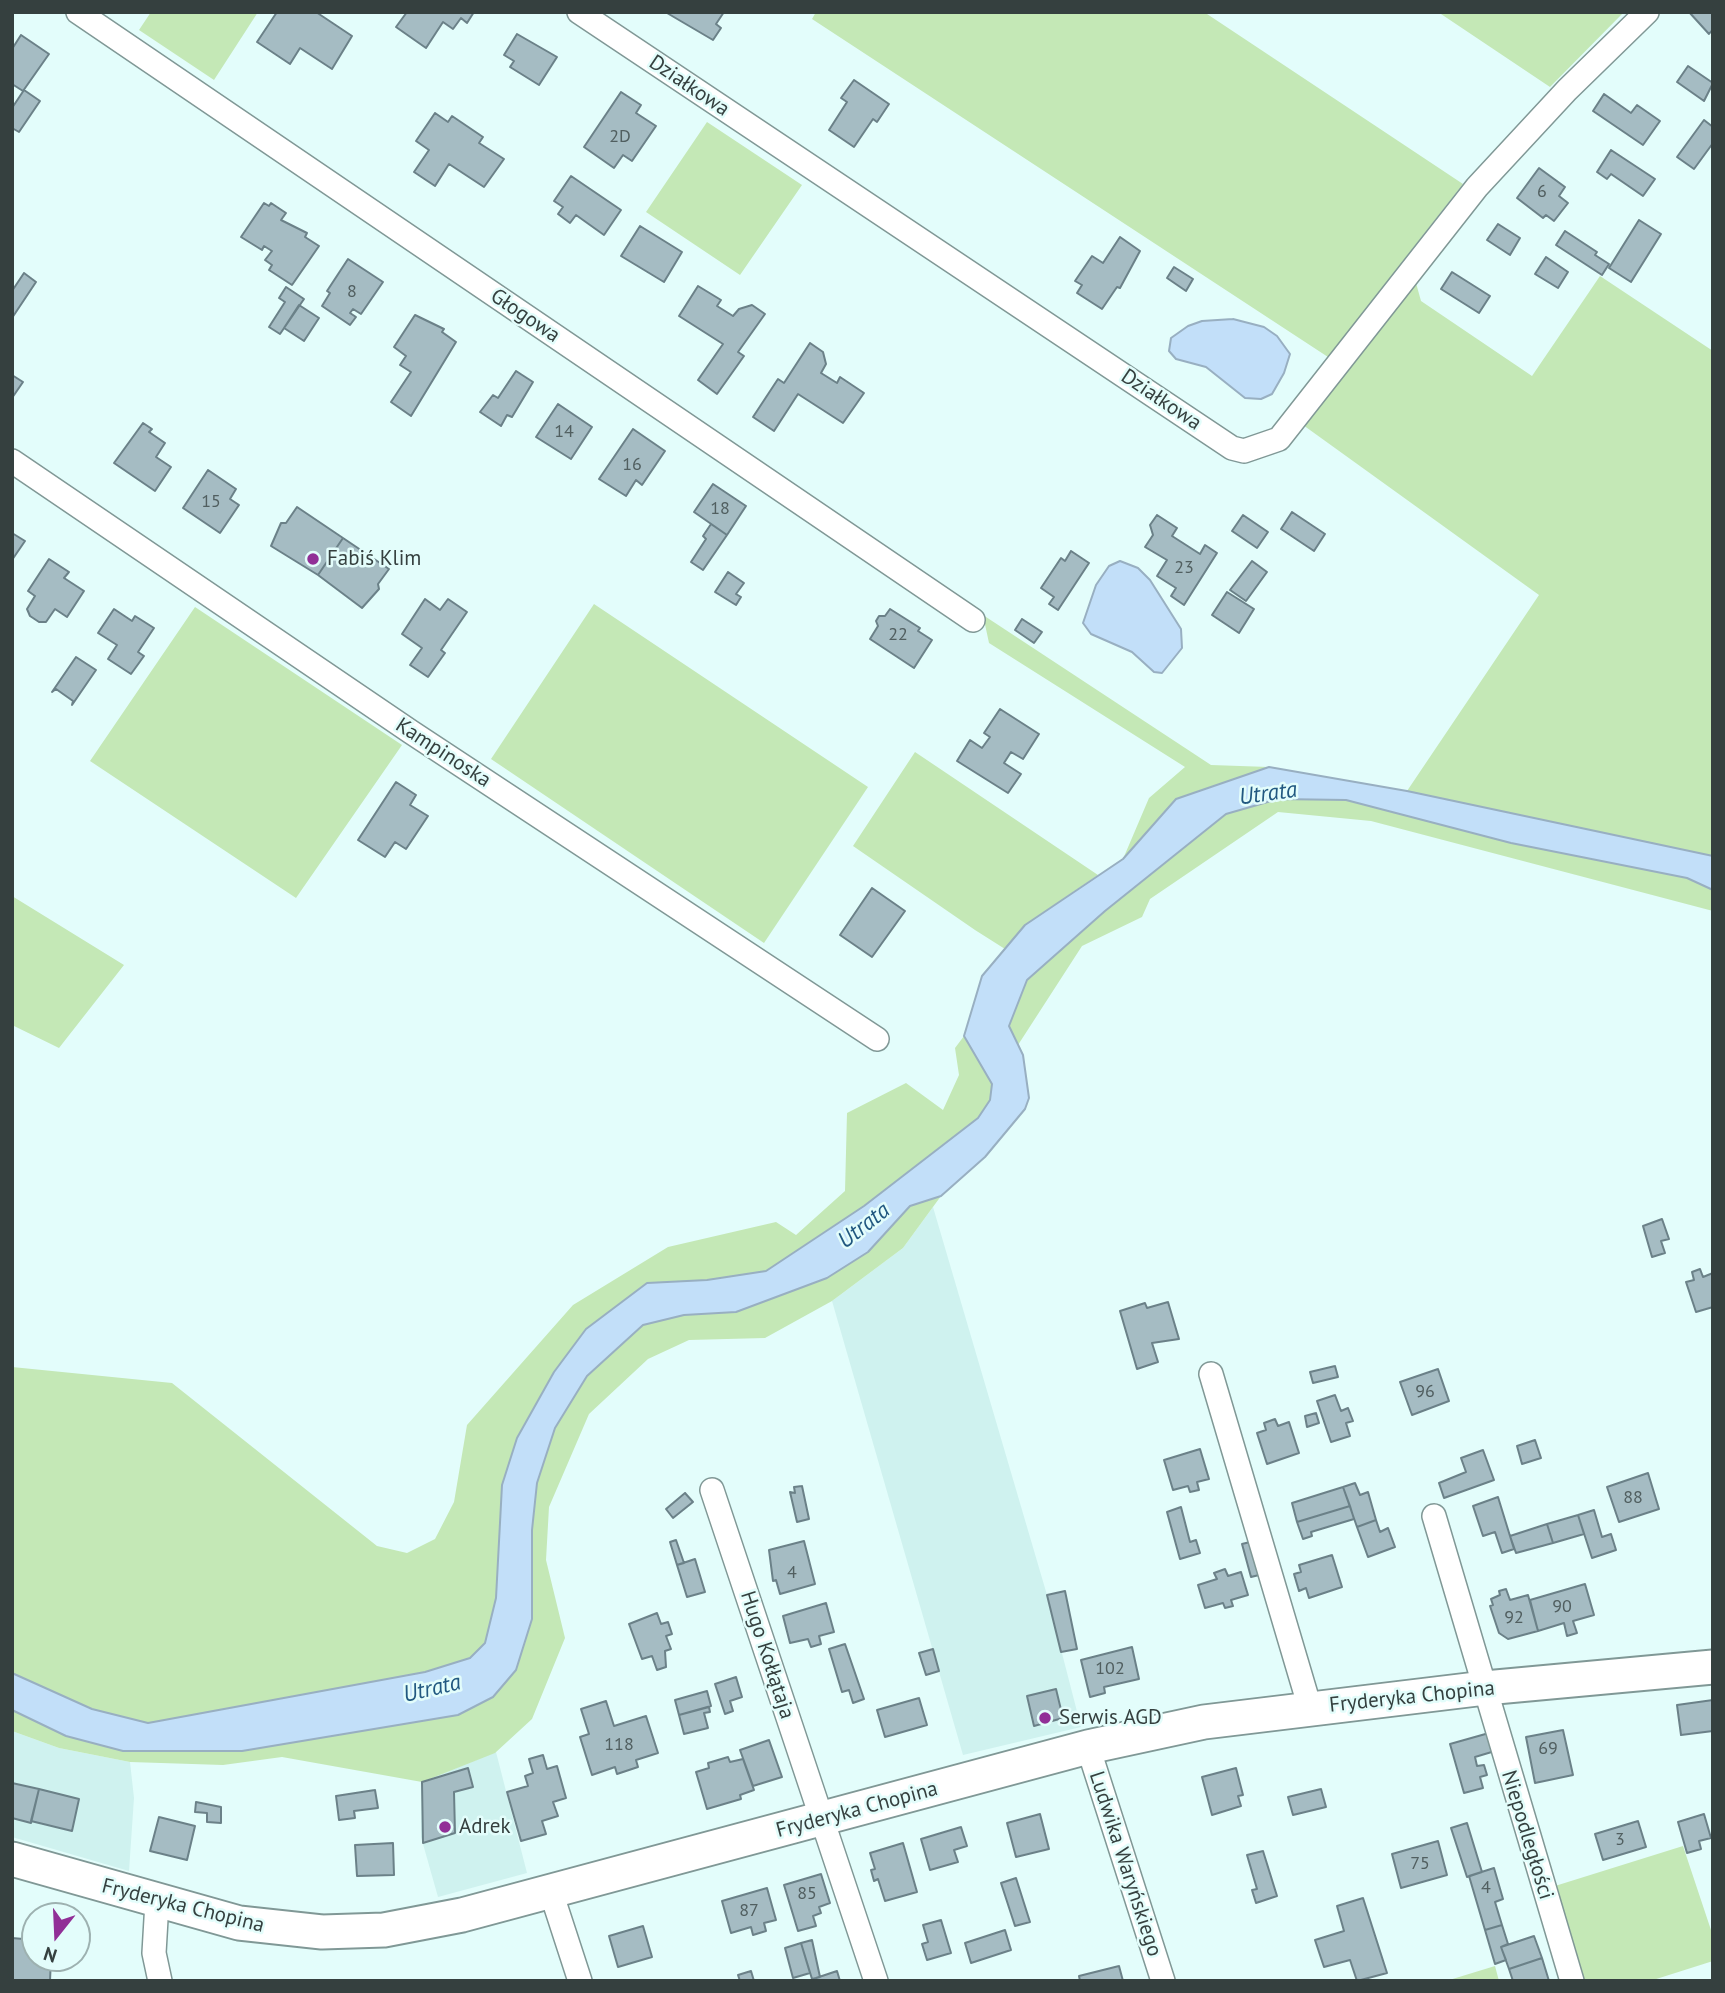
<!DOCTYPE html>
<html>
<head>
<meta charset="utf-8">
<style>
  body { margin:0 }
  #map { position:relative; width:1725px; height:1993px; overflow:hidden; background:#e3fdfb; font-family:"PT Sans",sans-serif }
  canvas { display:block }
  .frame { position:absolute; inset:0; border:14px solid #35403f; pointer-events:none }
  .north { position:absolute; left:21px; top:1902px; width:70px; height:70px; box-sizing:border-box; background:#e3fdfb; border:2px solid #9db1b0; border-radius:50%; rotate:198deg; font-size:19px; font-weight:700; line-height:28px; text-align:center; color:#35403f }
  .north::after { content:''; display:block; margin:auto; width:24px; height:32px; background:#912f97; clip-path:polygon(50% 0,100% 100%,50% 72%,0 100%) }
</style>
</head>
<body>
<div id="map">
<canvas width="1725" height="1993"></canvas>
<div class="frame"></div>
<div class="north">N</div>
</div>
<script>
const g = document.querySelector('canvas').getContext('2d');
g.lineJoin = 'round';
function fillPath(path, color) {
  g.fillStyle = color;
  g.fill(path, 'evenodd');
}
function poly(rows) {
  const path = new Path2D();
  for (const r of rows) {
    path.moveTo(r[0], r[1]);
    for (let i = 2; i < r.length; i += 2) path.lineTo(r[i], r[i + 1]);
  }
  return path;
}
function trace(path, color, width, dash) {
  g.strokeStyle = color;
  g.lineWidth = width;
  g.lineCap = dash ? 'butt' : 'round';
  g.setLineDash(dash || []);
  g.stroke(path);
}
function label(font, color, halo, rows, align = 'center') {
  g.font = font + ' "PT Sans",sans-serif';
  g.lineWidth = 5;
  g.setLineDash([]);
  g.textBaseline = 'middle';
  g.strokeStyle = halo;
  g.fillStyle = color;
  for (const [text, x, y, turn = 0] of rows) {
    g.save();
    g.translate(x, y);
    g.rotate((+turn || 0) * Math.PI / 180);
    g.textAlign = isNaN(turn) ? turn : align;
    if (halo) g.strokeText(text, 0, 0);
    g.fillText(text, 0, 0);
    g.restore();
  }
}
const built = poly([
  [933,1207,1047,1595,1081,1727,963,1755,832,1301,903,1248],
  [12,1731,59,1748,130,1762,134,1798,129,1871,12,1837],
  [496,1752,527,1873,438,1897,421,1837,422,1782]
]);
const green = poly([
  [151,12,258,12,214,80,139,30],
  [816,12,1204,12,1463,184,1328,357,812,19],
  [1438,12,1624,12,1550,87],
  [707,122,802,185,740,275,646,212],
  [1600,276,1713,351,1713,856,1407,791,1539,595,1303,425,1416,283,1421,301,1532,376],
  [594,604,868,787,764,943,491,759],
  [195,607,402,745,296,898,90,761],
  [983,615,1211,765,1269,767,1176,799,1123,859,1149,798,1185,767,989,643],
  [915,752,1098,875,1025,925,1005,949,975,930,853,846],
  [1278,799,1346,800,1511,843,1687,878,1713,890,1713,911,1371,821,1278,812,1150,899,1142,917,1082,946,1018,1045,1009,1026,1027,980,1105,911,1226,814],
  [12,896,124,965,59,1048,12,1025],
  [964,1036,992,1084,990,1100,978,1118,864,1206,766,1271,707,1280,554,1372,517,1438,502,1485,496,1598,485,1643,470,1658,425,1672,148,1723,92,1709,12,1673,12,1367,172,1383,377,1546,407,1553,435,1539,454,1502,467,1425,573,1305,668,1247,776,1222,796,1235,845,1191,847,1113,906,1083,943,1110,959,1075,955,1048],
  [941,1196,903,1248,832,1301,765,1338,689,1340,648,1359,589,1414,549,1507,546,1560,565,1638,532,1719,495,1753,422,1782,282,1757,223,1765,130,1762,59,1748,12,1731,12,1710,66,1736,458,1715,493,1697,516,1670,537,1483,555,1428,587,1376,643,1325,684,1315,736,1312,868,1252,910,1206],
  [1683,1846,1713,1936,1713,1961,1650,1981,1584,1981,1555,1886],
  [1495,1966,1499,1981,1446,1981]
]);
const water = poly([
  [1233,319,1264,327,1277,336,1290,354,1284,373,1272,394,1261,399,1245,398,1206,367,1176,359,1169,351,1171,338,1188,326,1202,321,1233,319],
  [1120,561,1138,568,1150,580,1181,629,1182,648,1162,673,1154,672,1132,652,1091,634,1083,623,1096,585,1109,566,1120,561],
  [1269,767,1407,791,1713,856,1713,890,1687,878,1511,843,1346,800,1278,799,1226,814,1105,911,1027,980,1009,1026,1023,1055,1029,1098,1025,1109,985,1157,941,1196,910,1206,868,1252,827,1278,736,1312,684,1315,643,1325,587,1376,555,1428,537,1483,532,1530,532,1619,516,1670,493,1697,458,1715,242,1751,123,1751,66,1736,12,1710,12,1673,92,1709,148,1723,425,1672,470,1658,485,1643,496,1598,502,1485,517,1438,554,1372,586,1329,647,1283,707,1280,766,1271,864,1206,978,1118,990,1100,992,1084,964,1036,982,976,1025,925,1123,859,1176,799,1269,767]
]);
const building = poly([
  [277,12,316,12,352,36,332,69,300,48,290,64,257,42,277,12],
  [407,12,474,12,467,23,461,18,453,29,443,22,426,48,396,27,407,12],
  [724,12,716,24,721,28,713,40,667,13,724,12],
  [1689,12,1713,12,1713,29,1709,34,1689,12],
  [517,34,557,57,539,85,510,67,514,61,504,55,517,34],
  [21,35,49,54,23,91,12,84,12,49,21,35],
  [1688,66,1713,83,1704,101,1677,82,1688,66],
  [854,80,889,104,877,122,873,119,854,147,829,130,847,102,841,98,854,80],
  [24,90,40,101,19,132,12,128,12,108,24,90],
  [621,92,641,105,636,113,656,126,632,161,623,155,614,168,584,147,621,92],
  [1604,94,1631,113,1637,105,1660,121,1643,145,1593,111,1604,94],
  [435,113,448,122,452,116,483,137,479,143,504,159,484,187,449,164,435,186,414,172,429,150,416,141,435,113],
  [1704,120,1713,127,1713,143,1694,169,1677,157,1704,120],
  [1611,150,1655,179,1643,196,1611,174,1607,179,1597,172,1611,150],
  [1539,168,1565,187,1559,196,1568,203,1554,221,1546,215,1543,218,1517,198,1539,168],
  [571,176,621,210,604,235,576,215,570,223,558,214,563,207,554,201,571,176],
  [264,203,269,206,271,203,286,213,281,220,307,233,305,237,319,246,292,285,269,270,272,265,265,260,272,251,264,246,262,250,241,237,264,203],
  [1639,220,1661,234,1631,282,1609,268,1639,220],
  [1498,224,1520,238,1510,255,1487,240,1498,224],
  [640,226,682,252,664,282,621,256,640,226],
  [1565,231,1597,252,1595,255,1609,264,1602,275,1556,245,1565,231],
  [1120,237,1140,251,1120,288,1117,287,1102,309,1077,293,1082,285,1075,281,1092,256,1103,263,1120,237],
  [1546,257,1568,272,1558,288,1535,274,1546,257],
  [348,259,383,282,361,314,353,309,350,313,356,317,350,325,322,306,330,293,327,291,348,259],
  [1174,267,1193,279,1186,291,1167,278,1174,267],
  [1452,272,1490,296,1479,313,1441,289,1452,272],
  [24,273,36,282,12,318,12,291,24,273],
  [698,286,721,300,717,306,733,316,739,309,752,305,765,314,738,352,744,356,717,394,698,380,723,344,679,316,698,286],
  [286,287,304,299,280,334,269,327,285,302,279,298,286,287],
  [299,305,319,318,304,341,284,328,299,305],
  [415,315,444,329,442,332,456,342,411,416,391,402,411,372,400,365,406,356,394,347,415,315],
  [810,343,823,352,826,364,821,373,837,383,840,377,864,393,843,423,798,394,774,431,753,417,778,379,784,383,810,343],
  [516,371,533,382,512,417,507,415,501,426,480,412,493,395,498,398,516,371],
  [12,375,23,382,12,398,12,375],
  [558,404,592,427,571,459,536,437,558,404],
  [143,423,152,429,149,432,165,443,156,457,171,467,155,491,114,463,143,423],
  [633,429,665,451,642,485,636,480,626,496,599,479,633,429],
  [208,470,236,489,230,499,239,505,220,533,183,508,208,470],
  [713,484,746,506,727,535,694,512,713,484],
  [297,507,343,538,318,575,271,546,281,523,286,523,297,507],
  [1292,512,1325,534,1314,551,1281,529,1292,512],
  [1157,515,1177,528,1172,536,1200,554,1205,545,1217,553,1184,605,1171,596,1176,588,1157,576,1167,560,1145,547,1153,535,1150,525,1157,515],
  [1243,515,1268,532,1257,548,1232,531,1243,515],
  [711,524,727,535,703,570,691,562,706,539,703,536,711,524],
  [12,533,25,541,12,560,12,533],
  [343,538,389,569,378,584,379,589,362,608,318,575,343,538],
  [1071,551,1089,563,1058,610,1049,604,1054,597,1041,588,1061,558,1065,561,1071,551],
  [49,559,69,572,64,578,84,591,67,617,55,609,46,622,39,622,30,616,27,609,35,596,28,591,49,559],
  [1252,561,1267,572,1246,601,1230,590,1252,561],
  [728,572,744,583,736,594,741,597,736,605,715,592,728,572],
  [1227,592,1254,609,1239,633,1212,615,1227,592],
  [425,599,440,610,448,599,467,612,441,650,445,653,428,677,410,665,422,648,402,634,425,599],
  [114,609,132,621,135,616,154,628,138,652,144,656,131,674,108,659,117,645,98,633,114,609],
  [890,609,920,628,918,631,932,640,914,668,870,639,878,626,876,621,879,616,885,616,890,609],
  [1022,619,1042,632,1034,643,1015,630,1022,619],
  [76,657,96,670,72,705,73,701,56,689,52,692,76,657],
  [1000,709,1039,734,1023,759,1011,752,1004,763,1021,774,1008,793,957,761,970,740,982,748,990,737,984,733,1000,709],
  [396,782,416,795,410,805,428,816,406,849,395,842,385,857,358,840,396,782],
  [872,888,905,911,872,957,840,935,872,888],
  [1662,1219,1669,1239,1661,1241,1665,1253,1652,1257,1643,1226,1662,1219],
  [1700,1269,1703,1277,1713,1273,1713,1307,1696,1312,1686,1282,1694,1280,1692,1272,1700,1269],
  [1168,1302,1179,1339,1152,1343,1158,1362,1137,1369,1120,1311,1145,1303,1147,1308,1168,1302],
  [1335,1366,1338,1377,1313,1383,1310,1372,1335,1366],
  [1438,1369,1449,1401,1412,1415,1400,1382,1438,1369],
  [1335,1395,1341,1411,1348,1408,1353,1421,1346,1423,1350,1436,1331,1442,1317,1401,1335,1395],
  [1316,1413,1319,1423,1307,1427,1305,1416,1316,1413],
  [1275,1419,1278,1426,1289,1422,1299,1453,1267,1464,1257,1433,1266,1430,1264,1423,1275,1419],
  [1535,1440,1541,1458,1522,1464,1517,1446,1535,1440],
  [1200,1449,1209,1479,1197,1482,1199,1490,1190,1492,1188,1486,1173,1490,1164,1460,1200,1449],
  [1483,1450,1494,1480,1444,1498,1439,1483,1466,1472,1461,1458,1483,1450],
  [1648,1473,1659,1509,1619,1522,1607,1487,1648,1473],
  [1355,1483,1360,1495,1368,1492,1376,1520,1357,1527,1343,1487,1355,1483],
  [802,1486,809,1519,797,1522,790,1492,795,1493,794,1487,802,1486],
  [1343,1487,1350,1506,1297,1522,1292,1503,1343,1487],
  [685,1493,693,1502,673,1518,666,1509,685,1493],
  [1498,1497,1514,1549,1502,1553,1495,1532,1483,1536,1473,1506,1498,1497],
  [1350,1506,1354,1519,1311,1532,1312,1536,1303,1539,1297,1522,1350,1506],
  [1181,1507,1190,1542,1196,1540,1200,1553,1180,1559,1167,1512,1181,1507],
  [1594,1510,1602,1537,1611,1534,1616,1550,1592,1558,1578,1515,1594,1510],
  [1578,1515,1584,1534,1553,1543,1547,1524,1578,1515],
  [1376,1520,1380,1532,1388,1528,1395,1547,1368,1557,1357,1527,1376,1520],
  [1547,1524,1553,1543,1516,1553,1510,1536,1547,1524],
  [676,1540,684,1563,677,1565,670,1542,676,1540],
  [804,1541,815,1584,780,1594,776,1580,773,1581,769,1550,804,1541],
  [1254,1541,1263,1574,1251,1577,1242,1544,1254,1541],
  [1332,1555,1342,1587,1309,1598,1306,1588,1299,1591,1294,1574,1301,1572,1299,1565,1332,1555],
  [695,1559,705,1592,687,1597,677,1565,695,1559],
  [1225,1569,1228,1576,1241,1572,1248,1595,1231,1600,1233,1606,1225,1608,1223,1603,1205,1608,1198,1585,1217,1579,1214,1573,1225,1569],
  [1585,1584,1594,1615,1573,1621,1577,1633,1567,1636,1564,1623,1538,1631,1530,1600,1585,1584],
  [1506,1589,1510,1600,1528,1595,1538,1631,1508,1639,1499,1633,1490,1606,1493,1605,1491,1599,1500,1595,1499,1591,1506,1589],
  [1065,1591,1077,1649,1061,1652,1047,1595,1065,1591],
  [826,1603,834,1632,819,1636,821,1644,811,1647,808,1639,790,1643,783,1616,826,1603],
  [657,1613,661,1624,668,1622,672,1634,666,1636,671,1649,665,1651,666,1667,657,1670,652,1656,642,1659,629,1624,657,1613],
  [845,1644,864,1699,853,1703,849,1690,842,1692,829,1649,845,1644],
  [1132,1647,1139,1679,1104,1687,1105,1693,1090,1697,1081,1660,1132,1647],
  [933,1649,939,1671,926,1675,919,1653,933,1649],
  [736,1677,742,1697,730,1701,733,1711,725,1714,715,1684,736,1677],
  [1056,1689,1063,1718,1034,1726,1027,1696,1056,1689],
  [707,1691,711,1706,679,1715,675,1700,707,1691],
  [919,1698,927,1725,885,1737,877,1710,919,1698],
  [1713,1700,1713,1731,1681,1735,1677,1705,1713,1700],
  [606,1701,614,1726,646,1716,658,1753,636,1760,638,1767,617,1774,615,1767,592,1775,580,1737,589,1734,581,1709,606,1701],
  [709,1707,710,1712,704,1713,708,1728,684,1734,679,1715,709,1707],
  [1563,1730,1573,1775,1535,1783,1526,1737,1563,1730],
  [1489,1733,1495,1751,1475,1757,1477,1766,1484,1765,1487,1775,1480,1777,1483,1788,1464,1793,1450,1744,1489,1733],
  [769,1740,782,1777,753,1786,740,1750,769,1740],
  [543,1755,547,1769,557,1766,566,1798,553,1802,558,1816,542,1821,546,1834,521,1841,507,1792,528,1786,525,1776,533,1773,529,1759,543,1755],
  [728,1757,730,1762,743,1759,754,1790,740,1795,741,1799,707,1809,696,1772,709,1768,708,1763,728,1757],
  [468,1768,473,1787,454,1792,455,1833,423,1843,422,1782,468,1768],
  [1236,1768,1243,1795,1238,1796,1241,1806,1212,1815,1202,1777,1236,1768],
  [12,1783,39,1789,31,1823,12,1818,12,1783],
  [39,1789,79,1799,72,1831,31,1821,39,1789],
  [1321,1789,1326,1807,1293,1815,1288,1797,1321,1789],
  [375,1790,378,1808,354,1811,355,1818,339,1820,336,1796,375,1790],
  [196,1802,221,1807,221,1823,207,1822,207,1813,195,1812,196,1802],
  [1040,1814,1049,1849,1016,1857,1007,1823,1040,1814],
  [1704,1814,1711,1838,1699,1841,1701,1849,1687,1853,1678,1822,1704,1814],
  [159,1817,195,1826,187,1860,150,1851,159,1817],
  [1638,1821,1646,1847,1603,1860,1595,1834,1638,1821],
  [1467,1823,1482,1872,1467,1877,1451,1828,1467,1823],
  [961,1827,967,1846,954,1850,958,1862,930,1870,921,1839,961,1827],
  [1438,1841,1447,1875,1401,1888,1392,1854,1438,1841],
  [393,1843,394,1875,357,1876,355,1845,393,1843],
  [903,1843,917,1892,885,1901,878,1879,874,1881,871,1870,875,1869,870,1853,903,1843],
  [1263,1851,1277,1896,1256,1903,1252,1890,1257,1889,1247,1855,1263,1851],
  [1494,1868,1503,1899,1495,1902,1502,1925,1485,1930,1469,1876,1494,1868],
  [821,1874,830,1903,819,1907,821,1913,813,1916,816,1926,798,1931,784,1885,821,1874],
  [1016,1878,1030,1922,1015,1926,1001,1883,1016,1878],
  [767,1888,776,1920,764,1923,766,1931,753,1935,751,1927,731,1933,722,1901,767,1888],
  [1363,1898,1387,1973,1357,1981,1350,1960,1324,1967,1315,1940,1344,1931,1337,1906,1363,1898],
  [941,1920,951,1953,927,1960,922,1944,928,1942,923,1925,941,1920],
  [1502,1925,1508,1944,1501,1947,1506,1960,1495,1964,1485,1930,1502,1925],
  [643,1926,652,1957,618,1967,609,1936,643,1926],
  [1005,1930,1011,1950,971,1963,965,1943,1005,1930],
  [1534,1936,1542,1958,1509,1969,1501,1947,1534,1936],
  [12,1938,35,1940,35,1958,51,1958,50,1981,12,1981,12,1938],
  [812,1940,820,1977,812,1979,801,1943,812,1940],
  [801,1943,810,1973,793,1978,785,1948,801,1943],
  [1542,1958,1549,1981,1513,1981,1509,1969,1542,1958],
  [1119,1966,1123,1981,1080,1981,1079,1976,1119,1966],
  [751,1971,754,1981,740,1981,738,1975,751,1971],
  [837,1971,840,1981,817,1981,816,1978,837,1971]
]);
const street = poly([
  [78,12,973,620],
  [579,12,1232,448,1244,451,1279,439,1477,187,1567,90,1647,12],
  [12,461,411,732,877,1039],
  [1211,1374,1310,1708],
  [712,1490,876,1981],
  [1434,1516,1572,1981],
  [1088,1747,1163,1981],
  [551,1892,580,1981],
  [157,1902,154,1953,160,1981]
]);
const secondary = poly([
  [12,1859,239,1923,322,1932,384,1930,462,1915,1088,1747,1204,1722,1485,1688,1713,1667]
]);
const markers = [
  [313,559,7,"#912f97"],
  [1045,1718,7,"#912f97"],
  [445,1827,7,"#912f97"]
];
const numberNames = [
  ["2D",620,137],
  ["6",1542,192],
  ["8",352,292],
  ["14",564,432],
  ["16",632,465],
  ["15",211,502],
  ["18",720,509],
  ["23",1184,568],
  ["22",898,635],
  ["96",1425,1392],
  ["88",1633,1498],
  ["4",792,1573],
  ["90",1562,1607],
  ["92",1514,1618],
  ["102",1110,1669],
  ["118",619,1745],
  ["69",1548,1749],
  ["3",1620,1840],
  ["75",1420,1864],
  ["4",1486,1888],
  ["85",807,1894],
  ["87",749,1911]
];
const streetNames = [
  ["Działkowa",689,86,34],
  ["Głogowa",525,316,34],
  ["Działkowa",1161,400,34],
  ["Kampinoska",443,753,33],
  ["Hugo Kołłątaja",767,1655,72],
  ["Fryderyka Chopina",1412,1697,-6],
  ["Fryderyka Chopina",857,1810,-15],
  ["Niepodległości",1527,1835,73],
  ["Ludwika Waryńskiego",1125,1864,72],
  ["Fryderyka Chopina",183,1906,14]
];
const poiNames = [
  ["Fabiś Klim",327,559],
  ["Serwis AGD",1059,1718],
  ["Adrek",459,1827]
];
const waterNames = [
  ["Utrata",1268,794,-8],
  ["Utrata",864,1226,-38],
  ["Utrata",432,1689,-13]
];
fillPath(built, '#cff2ef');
fillPath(green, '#c4e8b6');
fillPath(water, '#c2dff9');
trace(water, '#98afc1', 2);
fillPath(building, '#a5bcc3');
trace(building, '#6b8188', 2);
trace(street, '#809896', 26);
trace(secondary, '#809896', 37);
trace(street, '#fff', 23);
trace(secondary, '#fff', 33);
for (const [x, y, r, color] of markers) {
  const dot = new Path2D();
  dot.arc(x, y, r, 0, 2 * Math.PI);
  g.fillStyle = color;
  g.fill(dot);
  trace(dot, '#e3fdfb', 2.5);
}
label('18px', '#515f60', null, numberNames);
label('21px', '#35403f', '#e3fdfb', streetNames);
label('21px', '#35403f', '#e3fdfb', poiNames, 'left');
label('italic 23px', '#215880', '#e3fdfb', waterNames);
</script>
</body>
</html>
